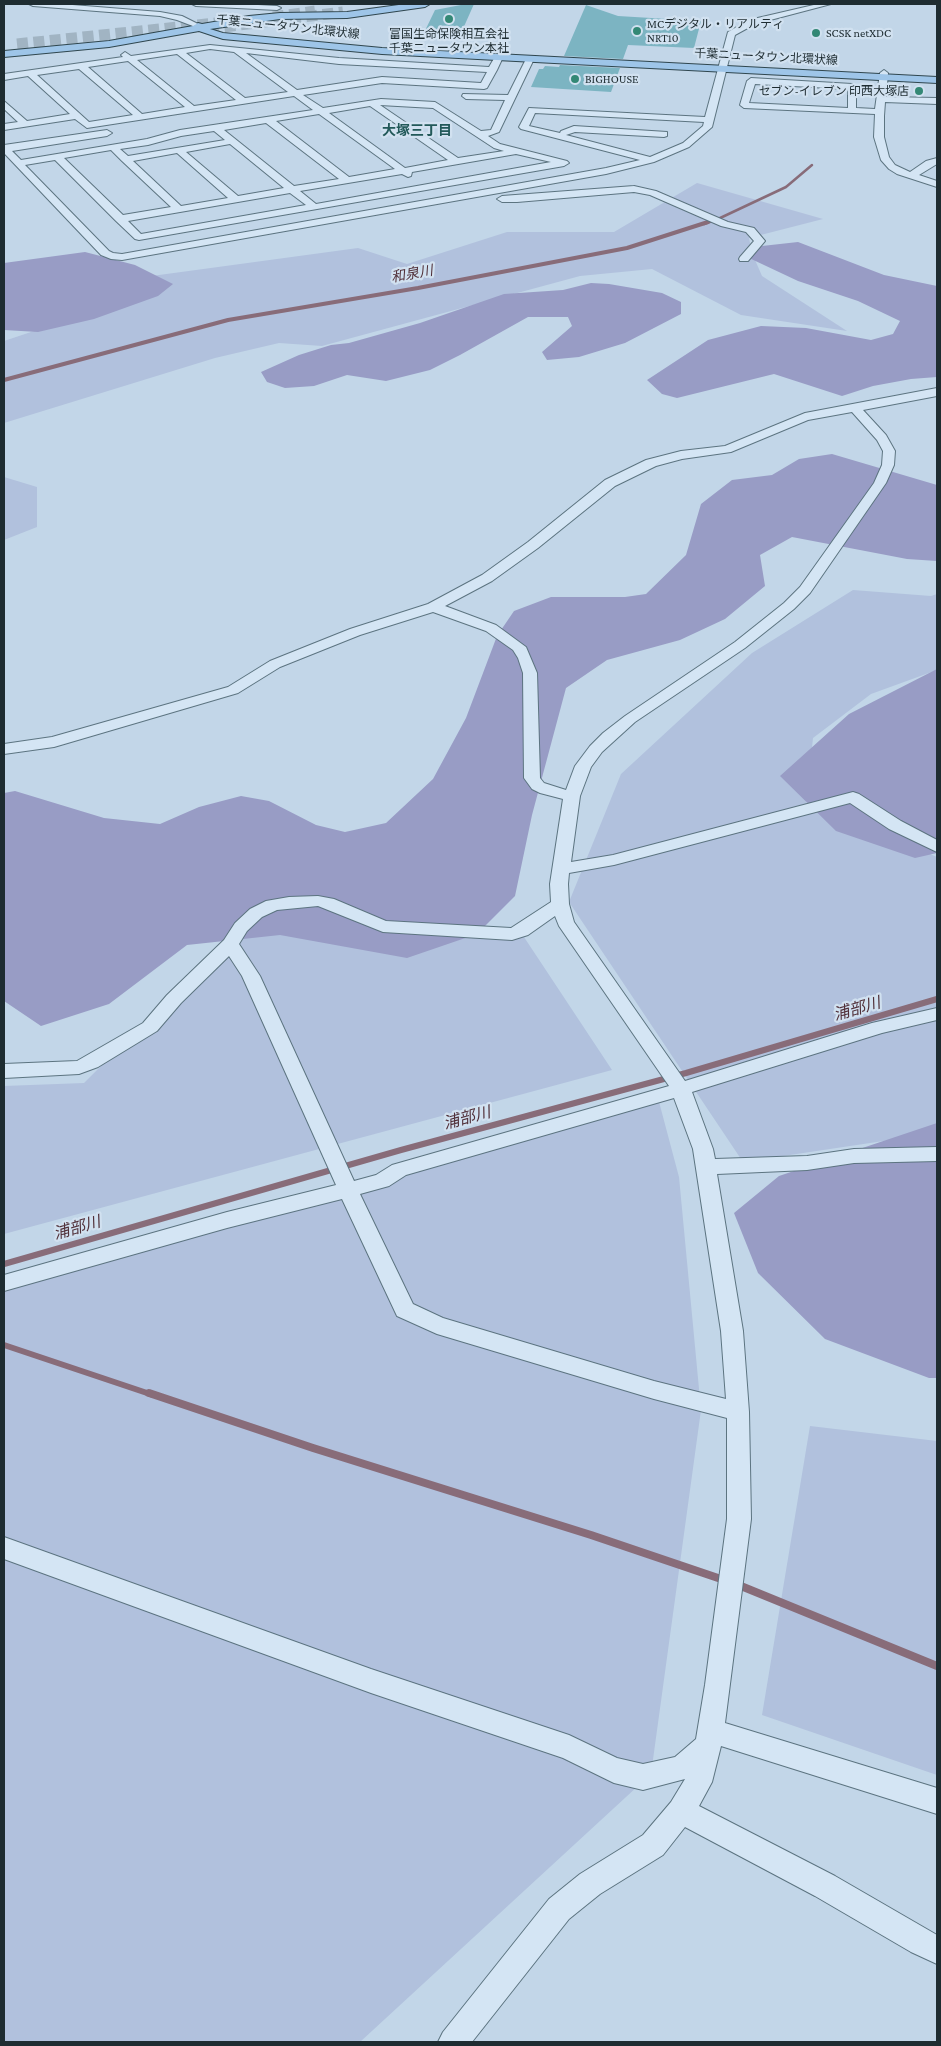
<!DOCTYPE html>
<html>
<head>
<meta charset="utf-8">
<style>
  body { margin:0 }
  #map { position:relative; width:941px; height:2046px; overflow:hidden; background:#c2d6e8; font-family:"Crimson Pro",serif }
  canvas { display:block }
  .frame { position:absolute; inset:0; border:5px solid #1e2c31; pointer-events:none }
</style>
</head>
<body>
<div id="map">
<canvas width="941" height="2046"></canvas>
<div class="frame"></div>
</div>
<script>
const g = document.querySelector('canvas').getContext('2d');
g.lineJoin = 'round';
function fillPath(path, color) {
  g.fillStyle = color;
  g.fill(path, 'evenodd');
}
function poly(rows) {
  const path = new Path2D();
  for (const r of rows) {
    path.moveTo(r[0], r[1]);
    for (let i = 2; i < r.length; i += 2) path.lineTo(r[i], r[i + 1]);
  }
  return path;
}
function trace(path, color, width, dash) {
  g.strokeStyle = color;
  g.lineWidth = width;
  g.lineCap = dash ? 'butt' : 'round';
  g.setLineDash(dash || []);
  g.stroke(path);
}
function label(font, color, halo, rows, align = 'center') {
  g.font = font + ' "Crimson Pro","Noto Sans JP",serif';
  g.lineWidth = 4.5;
  g.setLineDash([]);
  g.textBaseline = 'middle';
  g.strokeStyle = halo;
  g.fillStyle = color;
  for (const [text, x, y, turn = 0] of rows) {
    g.save();
    g.translate(x, y);
    g.rotate((+turn || 0) * Math.PI / 180);
    g.textAlign = isNaN(turn) ? turn : align;
    if (halo) g.strokeText(text, 0, 0);
    g.fillText(text, 0, 0);
    g.restore();
  }
}
const farmland = poly([
  [697,183,823,219,749,238,752,253,762,276,847,331,741,315,652,269,580,276,322,346,279,343,215,358,4,423,4,341,70,319,137,278,358,248,407,264,507,232,614,232],
  [4,477,37,487,37,527,4,540],
  [853,590,931,596,937,594,937,670,871,694,813,738,806,802,937,857,937,1133,743,1162,569,902,621,774,752,653],
  [254,913,520,931,612,1070,4,1234,4,1086,84,1083],
  [658,1098,679,1177,701,1410,651,1774,360,2042,4,2042,4,1290],
  [810,1426,937,1441,937,1775,762,1715]
]);
const green = poly([
  [798,242,884,275,937,286,937,377,911,379,873,386,842,396,774,374,677,398,662,394,647,380,708,340,761,326,806,328,871,340,893,334,900,321,858,301,798,281,747,257,762,246],
  [85,252,135,265,173,284,158,296,94,319,38,332,4,330,4,263],
  [591,283,609,284,662,293,681,302,681,314,625,343,579,357,547,360,542,352,572,326,568,317,528,317,460,355,430,370,386,381,347,375,314,386,285,388,267,382,261,372,299,355,331,345,349,343,420,323,504,294,563,290],
  [832,454,937,485,937,561,907,559,792,537,760,555,765,586,725,619,680,640,607,660,566,688,532,815,515,896,477,934,407,958,280,935,187,945,109,1004,41,1026,4,1001,4,793,15,791,104,818,160,824,199,807,241,796,269,801,316,825,345,832,386,823,433,779,466,718,497,636,514,611,551,597,625,597,646,594,686,555,701,504,732,480,772,475,799,459],
  [937,669,937,853,915,858,836,831,780,776,849,714],
  [937,1123,937,1378,929,1378,825,1339,758,1273,734,1213,779,1176]
]);
const streamFar3 = poly([
  [704,224,718,219,786,187,812,165]
]);
const streamFar2 = poly([
  [4,380,228,320,418,288,627,248,708,222]
]);
const streamFar1 = poly([
  [4,1264,401,1150,686,1073,937,999],
  [4,1345,153,1395]
]);
const stream = poly([
  [149,1393,313,1448,591,1535,724,1580],
  [736,1584,937,1666]
]);
const building = poly([
  [466,4,474,4,458,40,421,39,435,10],
  [586,5,618,16,701,21,694,48,628,45,623,59,564,56],
  [560,65,620,68,611,92,531,87,539,69,543,69,545,66,559,67]
]);
const majorTunnel = poly([
  [273,17,315,11],
  [208,29,343,12],
  [17,44,225,22]
]);
const minor = poly([
  [29,4,60,4,160,12,182,16,202,26,198,28,177,20,160,16,33,6,29,4],
  [192,4,239,4,277,6,281,8,277,10,196,6,192,4],
  [818,4,831,4,755,24,735,35,712,127,689,147,654,162,606,174,122,260,111,259,101,255,4,153,4,145,107,130,112,133,107,136,12,151,21,160,147,139,180,130,313,110,294,96,87,128,75,119,4,130,4,124,18,122,4,109,4,101,27,121,70,114,28,76,4,80,4,74,123,57,121,55,125,52,131,56,210,45,339,58,489,67,496,55,502,55,503,57,497,70,487,88,484,89,382,83,303,95,323,108,381,99,435,102,481,131,491,130,505,100,466,99,462,96,463,94,508,95,525,61,532,59,533,61,499,132,488,136,500,144,567,161,569,163,564,166,139,240,135,239,116,221,55,160,25,165,109,251,113,253,122,254,606,168,640,160,521,129,519,127,529,108,705,117,728,32,749,20,818,4],
  [210,49,234,52,288,92,245,98,186,53,210,49],
  [246,53,339,64,487,72,481,83,382,77,297,90,246,53],
  [177,54,236,100,194,106,137,60,177,54],
  [128,61,185,107,142,114,88,67,128,61],
  [79,69,133,115,89,122,37,75,79,69],
  [380,105,433,108,494,148,504,151,458,158,380,105],
  [370,106,448,160,405,168,329,113,370,106],
  [535,113,704,122,703,126,683,143,650,157,566,135,575,132,664,137,667,136,667,132,574,126,561,131,560,133,529,126,535,113],
  [319,114,395,169,349,177,276,121,319,114],
  [266,123,339,179,294,186,224,130,266,123],
  [214,131,225,140,128,156,120,149,148,145,181,136,214,131],
  [230,144,284,188,238,196,186,152,230,144],
  [111,150,122,161,171,207,123,215,64,158,111,150],
  [177,153,228,198,181,206,133,161,177,153],
  [516,154,551,162,316,204,300,191,402,174,408,177,411,176,412,172,516,154],
  [290,193,306,205,141,234,128,221,290,193],
  [884,70,888,73,886,97,937,98,937,104,885,102,884,116,884,137,889,157,895,165,910,172,926,161,937,158,937,164,919,175,937,181,937,187,897,174,889,169,881,160,874,137,875,114,744,108,740,105,747,81,751,78,852,84,856,87,856,108,875,109,880,73,884,70],
  [755,84,848,89,848,108,749,103,755,84],
  [634,186,656,191,728,222,754,228,765,241,748,261,740,261,739,259,740,257,754,241,746,232,721,226,650,195,634,192,517,202,502,202,497,199,502,196,634,186],
  [937,388,937,396,863,410,886,435,895,451,894,465,886,483,810,593,794,609,745,648,635,722,602,752,591,767,580,796,571,862,613,855,853,792,859,794,901,821,937,840,937,852,889,829,850,803,614,865,569,873,568,884,569,904,574,922,685,1081,872,1023,937,1008,937,1020,882,1033,692,1092,713,1149,715,1159,807,1156,854,1149,937,1147,937,1161,854,1163,807,1170,717,1174,743,1331,749,1412,751,1519,725,1723,937,1788,937,1814,721,1746,712,1782,699,1806,835,1876,937,1935,937,1964,911,1952,815,1896,685,1827,663,1855,600,1894,569,1919,472,2042,438,2042,443,2032,549,1899,580,1874,643,1835,671,1802,685,1779,643,1790,614,1783,563,1758,371,1693,4,1559,4,1537,371,1669,569,1735,617,1758,643,1764,675,1757,696,1739,705,1685,727,1519,727,1418,654,1399,437,1334,397,1316,342,1199,227,1228,4,1291,4,1275,227,1212,336,1185,242,976,229,956,181,1003,157,1031,98,1067,79,1074,4,1078,4,1064,77,1061,143,1023,167,995,224,940,235,923,250,909,266,901,289,897,318,896,334,899,386,921,511,928,551,902,550,884,563,799,540,793,532,789,524,778,523,673,518,658,513,650,486,631,433,612,360,635,280,667,238,693,54,747,4,754,4,744,52,737,228,687,270,661,350,629,428,604,482,575,528,542,605,480,646,460,681,451,725,446,805,413,937,388],
  [852,412,877,440,883,451,882,465,874,483,800,587,784,603,735,642,625,716,603,733,590,746,575,766,566,790,544,783,540,778,537,673,526,647,496,625,445,606,492,581,538,548,615,486,656,466,682,459,731,452,808,420,852,412],
  [318,906,383,932,512,940,528,935,555,916,559,926,669,1086,392,1165,376,1175,354,1181,260,976,239,944,247,931,262,917,277,910,318,906],
  [674,1098,693,1149,721,1331,726,1399,654,1381,443,1318,413,1304,360,1194,389,1186,406,1175,674,1098]
]);
const major = poly([
  [406,4,430,4,425,7,347,18,280,19,210,29,223,33,382,48,937,77,937,83,382,54,223,39,199,31,109,47,4,57,4,51,109,41,193,26,198,23,202,24,249,16,280,13,347,12,406,4]
]);
const markers = [
  [449,19,5,"#338875"],
  [637,31,5,"#338875"],
  [816,33,5,"#338875"],
  [575,79,5,"#338875"],
  [919,91,5,"#338875"]
];
const farPoinames = [
  ["MCデジタル・リアルティ",647,24],
  ["NRT10",647,38],
  ["SCSK netXDC",826,33],
  ["富国生命保険相互会社",449,34,"center"],
  ["千葉ニュータウン本社",449,48,"center"],
  ["BIGHOUSE",585,79],
  ["セブン-イレブン 印西大塚店",909,91,"right"]
];
const farStreetnames = [
  ["千葉ニュータウン北環状線",288,27,6],
  ["千葉ニュータウン北環状線",766,57,3]
];
const farNeighbourhoodnames = [
  ["大塚三丁目",417,131]
];
const farWaternames = [
  ["和泉川",412,274,-10]
];
const waterNames = [
  ["浦部川",857,1009,-16],
  ["浦部川",467,1118,-15],
  ["浦部川",77,1228,-16]
];
fillPath(farmland, '#b1c1dd');
fillPath(green, '#989cc5');
trace(streamFar3, '#886c79', 2.5);
trace(streamFar2, '#886c79', 4);
trace(streamFar1, '#886c79', 6);
trace(stream, '#886c79', 8);
fillPath(building, '#7cb4c2');
trace(majorTunnel, '#a1b4c3', 11, [11, 5.5]);
trace(minor, '#5c7480', 2);
trace(major, '#2f464e', 2);
fillPath(minor, '#d4e5f4');
fillPath(major, '#9ec5e8');
for (const [x, y, r, color] of markers) {
  const dot = new Path2D();
  dot.arc(x, y, r, 0, 2 * Math.PI);
  g.fillStyle = color;
  g.fill(dot);
  trace(dot, '#d1e1f0', 2);
}
label('12px', '#1e2c31', '#d1e1f0', farPoinames, 'left');
label('12px', '#1e2c31', '#d1e1f0', farStreetnames);
label('bold 14px', '#225959', '#d1e1f0', farNeighbourhoodnames);
label('italic 14px', '#502f38', '#d1e1f0', farWaternames);
label('italic 16px', '#502f38', '#d1e1f0', waterNames);
</script>
</body>
</html>
